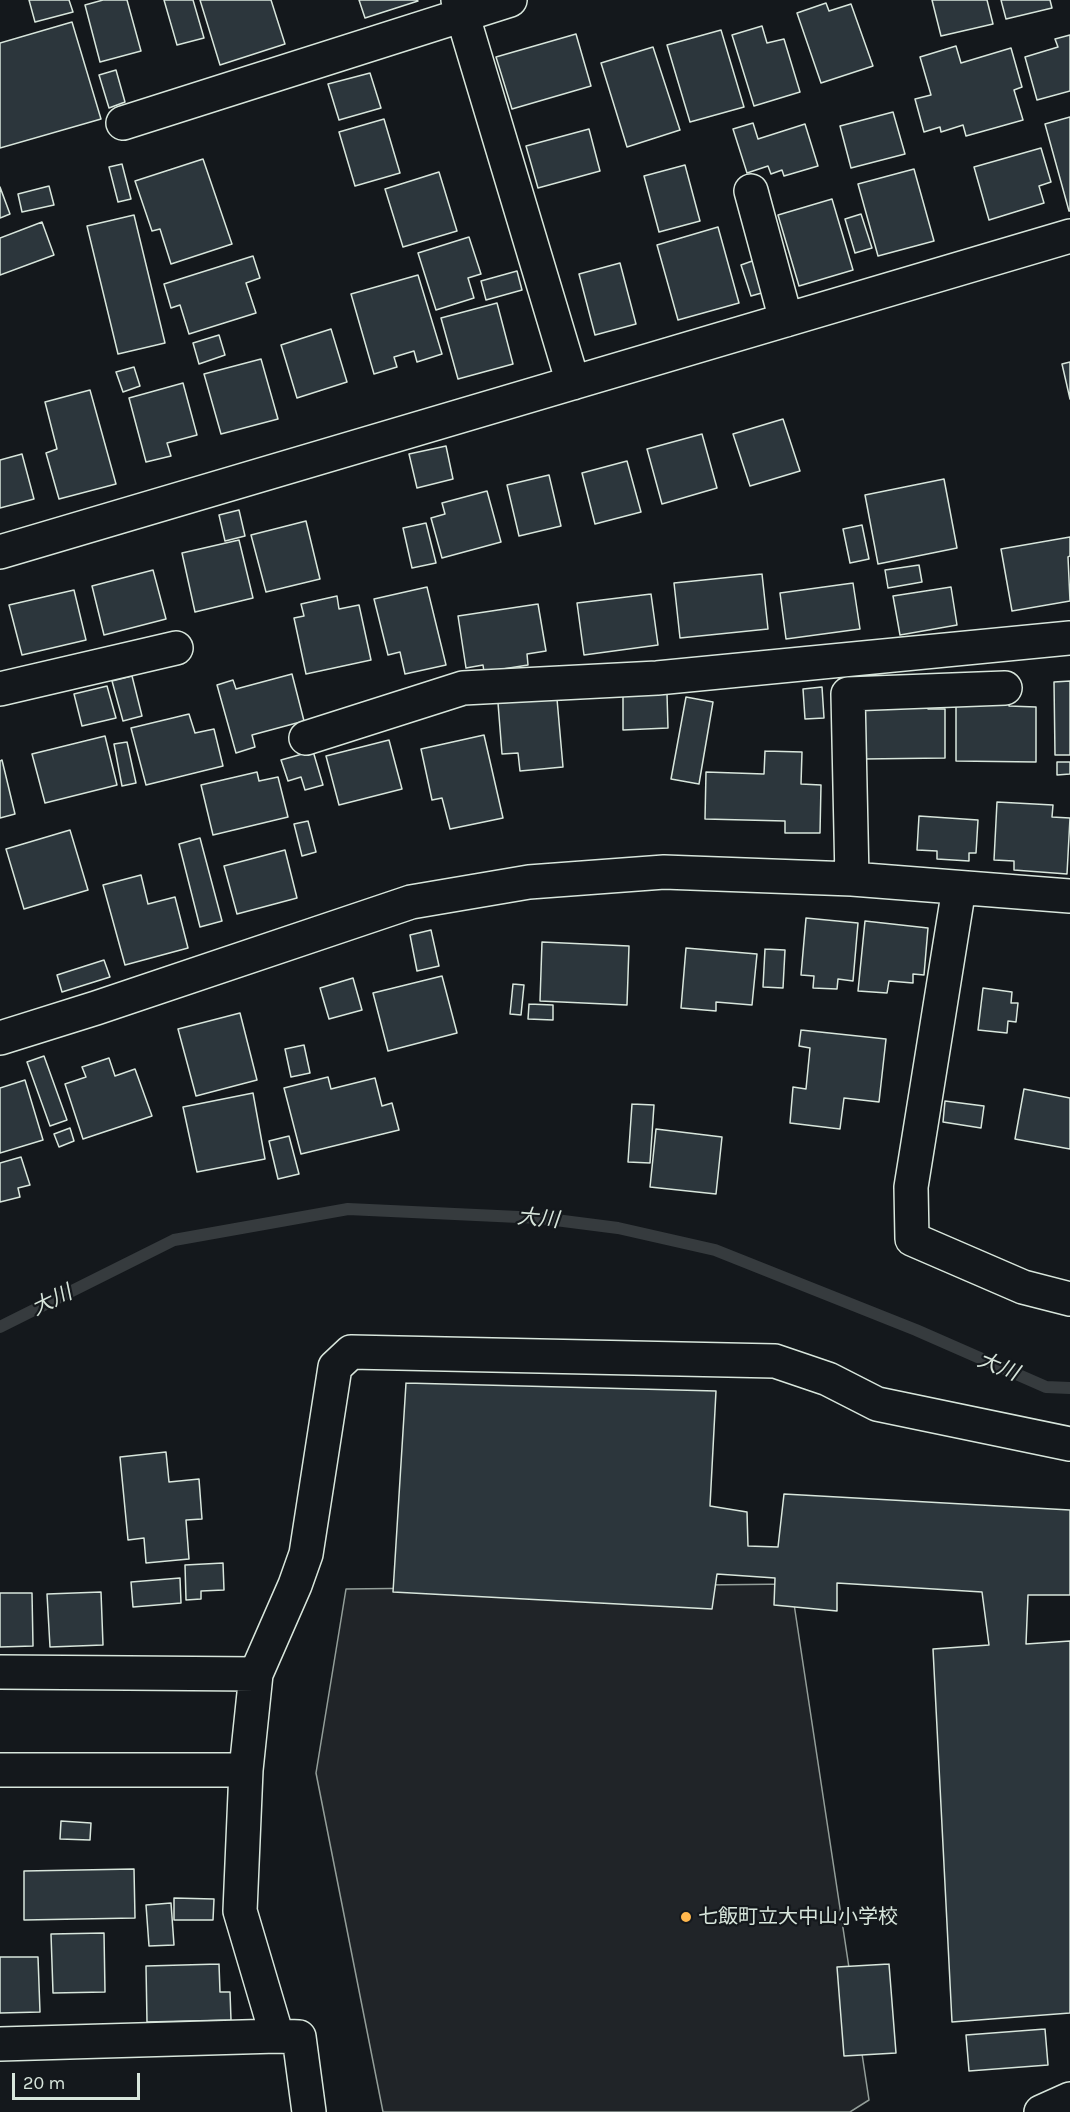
<!DOCTYPE html>
<html>
<head>
<meta charset="utf-8">
<style>
  body { margin:0 }
  #map { position:relative; width:1070px; height:2112px; overflow:hidden; background:#14181c; font-family:Karla,sans-serif }
  canvas { display:block }
  .scale { position:absolute; left:12px; top:2073px; width:128px; height:27px; box-sizing:border-box; border:3px solid #d8e6dc; border-top:0; padding-left:8px; font-size:18px; line-height:21px; white-space:nowrap; color:#d8e6dc; -webkit-text-stroke:4px #14181c; paint-order:stroke }
</style>
</head>
<body>
<div id="map">
<canvas width="1070" height="2112"></canvas>
<div class="scale">20 m</div>
</div>
<script>
const g = document.querySelector('canvas').getContext('2d');
g.lineJoin = 'round';
function fillPath(path, color) {
  g.fillStyle = color;
  g.fill(path, 'evenodd');
}
function poly(rows) {
  const path = new Path2D();
  for (const r of rows) {
    path.moveTo(r[0], r[1]);
    for (let i = 2; i < r.length; i += 2) path.lineTo(r[i], r[i + 1]);
  }
  return path;
}
function trace(path, color, width, dash) {
  g.strokeStyle = color;
  g.lineWidth = width;
  g.lineCap = dash ? 'butt' : 'round';
  g.setLineDash(dash || []);
  g.stroke(path);
}
function label(font, color, halo, rows, align = 'center') {
  g.font = font + ' Karla,"Noto Sans JP",sans-serif';
  g.lineWidth = 4.5;
  g.setLineDash([]);
  g.textBaseline = 'middle';
  g.strokeStyle = halo;
  g.fillStyle = color;
  for (const [text, x, y, turn = 0] of rows) {
    g.save();
    g.translate(x, y);
    g.rotate((+turn || 0) * Math.PI / 180);
    g.textAlign = isNaN(turn) ? turn : align;
    if (halo) g.strokeText(text, 0, 0);
    g.fillText(text, 0, 0);
    g.restore();
  }
}
const green = poly([
  [791,1584,869,2100,850,2112,383,2112,316,1773,346,1589,791,1584]
]);
const stream = poly([
  [0,1327,174,1240,348,1209,540,1218,618,1228,715,1250,916,1330,1046,1387,1070,1388]
]);
const building = poly([
  [29,0,69,0,73,12,35,22,29,0],
  [103,0,127,0,141,51,100,62,85,5,103,0],
  [164,0,193,0,204,38,177,45,164,0],
  [200,0,271,0,285,44,220,65,200,0],
  [359,0,417,0,418,1,365,18,359,0],
  [932,0,987,0,993,24,941,36,932,0],
  [1001,0,1050,0,1052,8,1006,19,1001,0],
  [826,3,829,11,851,4,873,66,821,83,797,13,826,3],
  [72,22,101,119,0,148,0,43,72,22],
  [762,26,767,43,784,39,800,92,754,106,732,35,762,26],
  [721,30,744,107,690,122,667,45,721,30],
  [576,34,591,86,512,109,496,57,576,34],
  [1070,35,1070,91,1037,100,1025,57,1058,47,1055,39,1070,35],
  [956,46,961,63,1011,48,1022,87,1014,90,1023,120,966,136,963,125,941,132,940,127,924,132,915,99,931,95,920,57,956,46],
  [653,47,680,130,627,147,601,63,653,47],
  [116,70,125,102,109,108,99,75,116,70],
  [370,73,381,108,339,120,328,84,370,73],
  [893,112,905,154,851,168,840,126,893,112],
  [1070,117,1070,211,1069,211,1045,124,1070,117],
  [384,119,400,173,355,186,339,132,384,119],
  [753,123,758,139,805,124,818,166,784,176,782,170,771,174,768,166,747,173,733,129,753,123],
  [589,129,600,171,538,188,526,146,589,129],
  [1041,148,1051,182,1039,186,1044,203,989,220,974,167,1041,148],
  [203,159,232,244,171,264,160,229,152,231,135,181,203,159],
  [122,164,131,199,118,202,109,167,122,164],
  [685,165,700,221,659,232,644,176,685,165],
  [914,169,934,241,878,256,858,184,914,169],
  [439,172,457,231,403,247,385,189,439,172],
  [49,186,54,205,22,212,18,194,49,186],
  [0,187,10,214,0,218,0,187],
  [832,199,853,270,799,286,778,215,832,199],
  [861,214,872,248,855,253,845,219,861,214],
  [134,215,165,343,118,354,87,226,134,215],
  [42,222,54,255,0,275,0,238,42,222],
  [718,227,739,303,678,320,657,245,718,227],
  [469,237,481,274,468,278,474,298,436,310,418,253,469,237],
  [253,256,260,278,246,283,256,313,189,334,180,305,171,308,164,284,253,256],
  [755,260,765,292,751,296,741,265,755,260],
  [620,263,636,324,595,335,579,274,620,263],
  [517,271,522,290,486,300,481,281,517,271],
  [418,275,442,354,417,362,414,351,394,357,397,367,374,374,351,294,418,275],
  [497,303,513,364,458,379,441,318,497,303],
  [331,329,347,382,297,398,281,345,331,329],
  [219,335,225,355,199,364,193,343,219,335],
  [261,359,278,419,221,434,204,374,261,359],
  [1070,362,1070,399,1062,364,1070,362],
  [134,367,140,386,123,392,116,372,134,367],
  [183,383,197,435,167,443,171,456,146,462,129,398,183,383],
  [90,390,116,484,59,499,46,453,57,449,45,402,90,390],
  [783,419,800,471,750,486,733,434,783,419],
  [702,434,717,488,662,504,647,449,702,434],
  [446,446,453,479,417,488,409,454,446,446],
  [22,454,34,499,0,508,0,460,22,454],
  [627,461,641,512,595,524,582,473,627,461],
  [549,475,561,526,519,536,507,485,549,475],
  [944,479,957,548,878,564,865,495,944,479],
  [487,491,501,542,442,558,431,518,445,514,442,503,487,491],
  [239,510,245,536,225,541,219,515,239,510],
  [306,521,320,579,266,592,251,535,306,521],
  [426,523,436,563,412,568,403,528,426,523],
  [862,525,869,559,850,563,843,529,862,525],
  [1070,537,1070,556,1068,557,1070,601,1012,611,1001,549,1070,537],
  [239,540,253,598,195,612,182,553,239,540],
  [919,565,922,582,888,588,885,570,919,565],
  [153,570,166,619,104,635,92,586,153,570],
  [762,574,768,629,680,638,674,583,762,574],
  [853,583,860,629,786,639,780,593,853,583],
  [427,587,446,665,405,674,400,652,388,655,374,599,427,587],
  [951,587,957,625,900,635,893,596,951,587],
  [74,590,86,640,22,655,9,605,74,590],
  [651,594,658,645,584,655,577,603,651,594],
  [337,596,339,609,359,605,371,660,306,674,294,618,304,616,301,604,337,596],
  [538,604,546,651,527,654,528,665,484,672,483,665,466,668,458,616,538,604],
  [292,674,304,721,252,735,255,747,236,753,217,685,233,680,236,689,292,674],
  [132,676,142,716,123,721,112,681,132,676],
  [1070,681,1070,755,1055,755,1054,682,1070,681],
  [107,686,116,718,82,726,74,694,107,686],
  [822,687,824,718,805,719,803,689,822,687],
  [623,694,667,694,668,728,623,730,623,694],
  [686,697,713,702,699,784,671,779,686,697],
  [557,699,563,767,520,771,518,753,502,754,498,703,557,699],
  [975,699,1009,699,1009,706,1036,707,1036,762,956,761,956,706,975,706,975,699],
  [928,701,928,709,945,709,945,758,863,759,863,708,928,701],
  [189,714,195,733,214,729,223,766,146,785,131,728,189,714],
  [484,735,503,818,450,829,442,798,432,800,421,749,484,735],
  [105,736,117,785,45,803,32,754,105,736],
  [389,740,402,789,339,805,326,756,389,740],
  [127,742,136,783,122,786,114,744,127,742],
  [313,751,323,785,305,790,301,777,288,781,281,760,313,751],
  [765,751,802,752,801,784,821,785,820,833,785,833,785,821,705,819,706,772,764,774,765,751],
  [2,760,15,814,0,818,0,761,2,760],
  [1057,762,1070,762,1070,774,1057,775,1057,762],
  [257,772,259,781,278,777,288,817,213,835,201,785,257,772],
  [997,802,1053,805,1052,817,1070,818,1067,874,1014,870,1014,861,994,860,997,802],
  [919,816,978,820,976,853,969,853,969,861,937,859,937,851,917,850,919,816],
  [308,821,316,852,302,856,294,824,308,821],
  [70,830,88,890,24,909,6,849,70,830],
  [200,838,222,921,200,927,179,844,200,838],
  [285,850,297,898,237,914,224,866,285,850],
  [141,875,148,904,175,897,188,948,125,965,103,885,141,875],
  [806,918,858,923,853,981,838,979,837,989,813,988,814,976,801,975,806,918],
  [865,921,928,928,924,975,913,974,913,983,889,981,887,993,858,991,865,921],
  [431,930,439,966,417,971,410,935,431,930],
  [542,942,629,946,627,1005,540,1001,542,942],
  [686,948,757,954,752,1005,716,1002,716,1011,681,1008,686,948],
  [765,949,785,950,783,988,763,987,765,949],
  [104,960,110,977,62,992,57,975,104,960],
  [442,976,457,1033,388,1051,373,993,442,976],
  [353,978,362,1010,329,1019,320,988,353,978],
  [513,984,524,985,521,1015,510,1014,513,984],
  [983,988,1012,992,1011,1003,1018,1003,1016,1022,1008,1021,1007,1033,978,1030,983,988],
  [529,1004,553,1005,553,1020,528,1019,529,1004],
  [240,1013,257,1080,196,1096,178,1029,240,1013],
  [801,1030,886,1039,879,1102,844,1098,840,1129,790,1123,793,1087,806,1089,810,1048,799,1046,801,1030],
  [304,1045,310,1073,291,1077,285,1049,304,1045],
  [44,1056,67,1120,50,1126,27,1062,44,1056],
  [109,1058,115,1076,135,1069,152,1116,83,1139,65,1084,86,1077,82,1067,109,1058],
  [328,1077,331,1089,375,1078,382,1106,392,1103,399,1130,301,1154,284,1088,328,1077],
  [25,1080,43,1140,0,1153,0,1088,25,1080],
  [1024,1089,1070,1098,1070,1149,1015,1139,1024,1089],
  [253,1093,265,1159,197,1172,183,1107,253,1093],
  [945,1101,984,1106,981,1128,943,1122,945,1101],
  [632,1104,654,1105,650,1163,628,1162,632,1104],
  [70,1128,74,1141,59,1147,54,1134,70,1128],
  [656,1129,722,1137,716,1194,650,1187,656,1129],
  [289,1136,299,1174,278,1179,269,1141,289,1136],
  [21,1157,30,1185,18,1188,20,1197,0,1202,0,1163,21,1157],
  [406,1383,716,1391,710,1506,747,1512,748,1546,778,1547,784,1494,1070,1510,1070,1595,1028,1595,1026,1644,1070,1641,1070,2013,952,2022,933,1649,989,1645,982,1592,837,1583,837,1611,774,1605,775,1578,717,1574,712,1609,393,1592,406,1383],
  [166,1452,169,1482,199,1479,202,1519,186,1520,189,1559,146,1563,144,1538,128,1540,120,1457,166,1452],
  [223,1563,224,1590,201,1591,201,1599,186,1600,185,1565,223,1563],
  [180,1578,181,1603,133,1607,131,1582,180,1578],
  [101,1592,103,1645,50,1647,47,1594,101,1592],
  [0,1593,32,1593,33,1646,0,1647,0,1593],
  [61,1821,91,1823,90,1840,60,1839,61,1821],
  [134,1869,135,1918,24,1920,24,1871,134,1869],
  [174,1898,214,1899,213,1920,174,1920,174,1898],
  [171,1903,174,1945,149,1946,146,1905,171,1903],
  [104,1933,105,1992,53,1993,51,1934,104,1933],
  [0,1957,38,1957,40,2012,0,2013,0,1957],
  [219,1964,220,1992,230,1992,231,2020,147,2022,146,1966,219,1964],
  [889,1964,896,2053,844,2056,837,1967,889,1964],
  [1045,2029,1048,2065,969,2071,966,2035,1045,2029]
]);
const minor = poly([
  [458,0,573,383],
  [123,123,510,0],
  [751,191,786,320],
  [0,552,1070,236],
  [0,689,176,648],
  [306,738,463,688,657,678,1070,638],
  [852,879,848,694,1005,688],
  [959,888,911,1187,912,1239,1023,1287,1070,1299],
  [0,1038,96,1008,411,902,529,882,664,872,852,879,1070,896],
  [0,1672,256,1674],
  [0,1770,246,1770,240,1911,277,2036,299,2037,309,2112],
  [246,1770,256,1674,295,1585,306,1554,335,1367,351,1352,775,1361,828,1379,877,1404,1070,1444],
  [0,2044,277,2036],
  [1041,2112,1070,2099]
]);
const markers = [
  [686,1917,6,"#ffb74d"]
];
const poiNames = [
  ["七飯町立大中山小学校",698,1917]
];
const waterNames = [
  ["大川",538,1219,5],
  ["大川",52,1301,-26],
  ["大川",998,1367,22]
];
fillPath(green, '#202428');
trace(green, '#939e99', 1.5);
trace(stream, '#363b3e', 12);
fillPath(building, '#2c363c');
trace(building, '#d8e6dc', 1.5);
trace(minor, '#d8e6dc', 36);
trace(minor, '#14181c', 33);
for (const [x, y, r, color] of markers) {
  const dot = new Path2D();
  dot.arc(x, y, r, 0, 2 * Math.PI);
  g.fillStyle = color;
  g.fill(dot);
  trace(dot, '#14181c', 2);
}
label('20px', '#d8e6dc', '#14181c', poiNames, 'left');
label('italic 21px', '#d8e6dc', '#14181c', waterNames);
</script>
</body>
</html>
